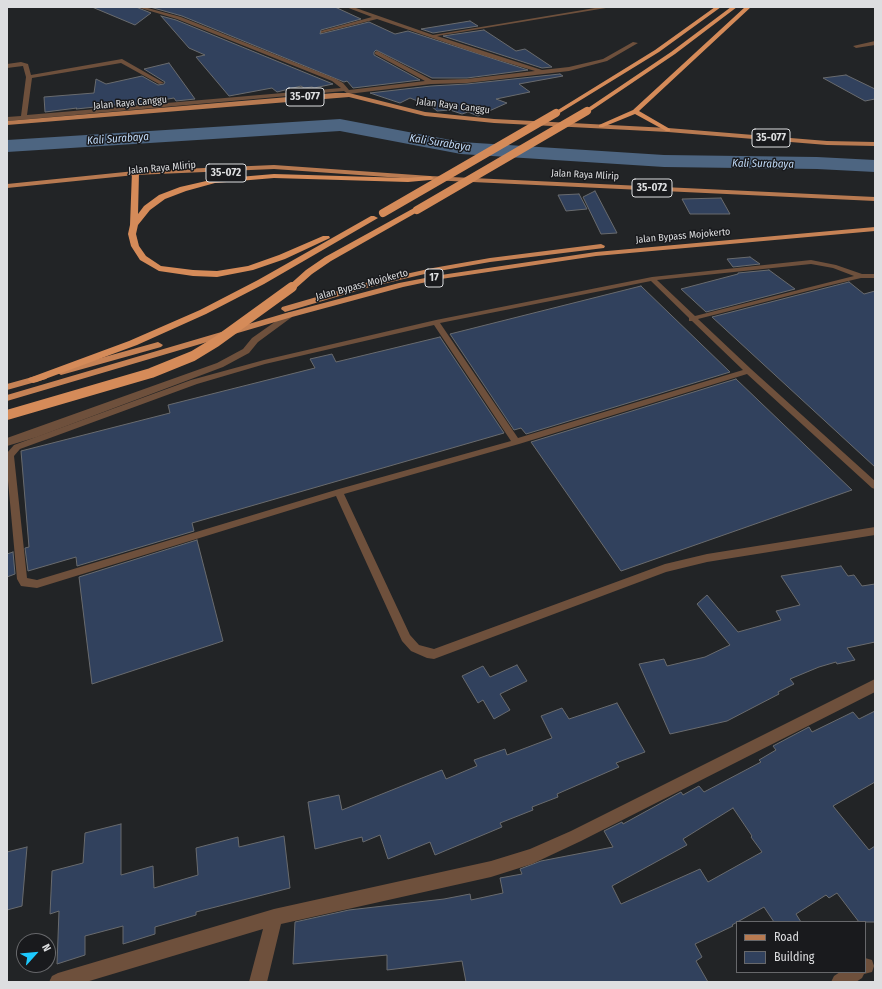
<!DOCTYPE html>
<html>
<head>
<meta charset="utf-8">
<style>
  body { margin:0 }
  #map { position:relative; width:882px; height:989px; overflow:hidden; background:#222426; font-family:"Fira Sans Condensed",sans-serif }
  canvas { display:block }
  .frame { position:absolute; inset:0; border:8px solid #dddee0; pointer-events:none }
  .legend { position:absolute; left:736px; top:921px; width:130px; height:52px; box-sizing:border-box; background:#191a1d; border:1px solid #67686b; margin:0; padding:5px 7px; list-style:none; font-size:12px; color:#dddee0 }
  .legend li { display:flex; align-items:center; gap:8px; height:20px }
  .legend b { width:20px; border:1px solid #67686b }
  .north { position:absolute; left:16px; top:933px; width:40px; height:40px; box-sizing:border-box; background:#191a1d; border:1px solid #67686b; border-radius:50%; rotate:63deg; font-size:11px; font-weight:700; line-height:16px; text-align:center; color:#dddee0 }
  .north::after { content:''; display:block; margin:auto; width:14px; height:18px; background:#1dc9fd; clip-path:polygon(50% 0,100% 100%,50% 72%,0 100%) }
</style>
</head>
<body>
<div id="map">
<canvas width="882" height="989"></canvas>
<div class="frame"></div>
<ul class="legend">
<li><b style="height:5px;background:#b87a51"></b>Road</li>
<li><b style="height:11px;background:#31415d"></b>Building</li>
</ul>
<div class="north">N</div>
</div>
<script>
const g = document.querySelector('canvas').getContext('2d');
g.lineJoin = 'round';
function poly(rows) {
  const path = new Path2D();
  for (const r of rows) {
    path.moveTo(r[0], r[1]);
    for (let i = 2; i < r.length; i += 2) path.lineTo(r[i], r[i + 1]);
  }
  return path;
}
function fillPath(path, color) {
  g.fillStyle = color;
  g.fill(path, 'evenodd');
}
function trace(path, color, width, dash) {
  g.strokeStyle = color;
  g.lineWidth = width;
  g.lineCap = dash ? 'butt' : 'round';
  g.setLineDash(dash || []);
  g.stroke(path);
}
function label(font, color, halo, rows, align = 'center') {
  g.font = font + ' "Fira Sans Condensed",sans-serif';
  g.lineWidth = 3;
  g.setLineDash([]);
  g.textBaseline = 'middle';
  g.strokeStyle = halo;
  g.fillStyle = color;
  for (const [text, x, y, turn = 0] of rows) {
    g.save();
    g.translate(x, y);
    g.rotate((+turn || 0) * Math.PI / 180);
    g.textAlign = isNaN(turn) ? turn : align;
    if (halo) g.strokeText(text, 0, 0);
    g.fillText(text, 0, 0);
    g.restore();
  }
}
const river = poly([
  [340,119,461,142,664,155,817,157,875,160,875,172,817,169,664,167,461,154,340,131,7,152,7,140,340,119]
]);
const building = poly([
  [92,7,136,7,151,13,135,25,92,7],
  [150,7,335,7,361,19,321,30,320,34,369,22,395,34,408,31,528,70,467,78,432,78,376,50,374,52,374,55,420,80,353,88,347,81,344,82,182,16,150,7],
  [161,16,176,20,333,84,314,88,312,87,304,88,301,86,277,92,272,88,229,96,196,57,205,55,189,48,161,16],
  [470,21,478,26,433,33,421,29,470,21],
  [484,30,516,51,525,49,552,67,542,68,443,36,484,30],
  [169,63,195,99,176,101,174,98,139,104,124,105,124,104,76,109,77,108,45,112,44,97,94,93,96,79,106,84,142,76,158,85,164,84,165,82,144,69,169,63],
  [560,74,563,76,519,84,530,92,496,99,507,103,478,116,468,112,462,114,450,110,437,111,425,101,420,102,410,98,400,103,370,93,431,86,467,84,560,74],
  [846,75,875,89,875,99,865,101,823,78,846,75],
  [595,191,617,233,601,234,583,197,595,191],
  [579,194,587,209,566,211,558,195,579,194],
  [721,198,730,214,690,214,682,199,721,198],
  [750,257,760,264,733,267,727,259,750,257],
  [769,270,795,289,706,312,681,289,738,274,738,273,769,270],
  [849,282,864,294,875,291,875,467,712,317,849,282],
  [641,286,730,372,526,434,521,428,514,430,450,334,641,286],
  [440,337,504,433,192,523,194,531,77,566,76,557,28,571,25,548,29,547,21,451,170,413,168,405,315,368,310,359,332,354,336,362,440,337],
  [736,379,852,490,621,571,531,442,736,379],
  [197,540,223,641,92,684,79,577,197,540],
  [13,552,15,574,7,577,7,554,13,552],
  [841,566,848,576,854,575,862,586,875,584,875,642,847,648,855,660,837,664,836,662,819,667,790,679,794,684,778,692,779,694,727,721,670,734,639,664,664,659,667,666,705,657,730,645,697,604,707,595,738,632,781,620,776,611,800,605,781,576,841,566],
  [517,665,527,681,500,694,510,710,494,719,483,700,478,703,462,676,483,666,490,677,517,665],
  [617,703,645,752,616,763,619,767,557,794,558,797,532,807,533,810,500,823,502,827,435,855,430,842,388,859,380,835,363,842,362,837,315,849,308,802,339,795,342,810,442,770,446,779,477,766,474,760,505,749,507,755,552,738,541,716,562,708,569,719,617,703],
  [875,711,875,782,833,806,869,850,875,846,875,922,859,922,837,893,829,898,826,895,796,914,801,922,774,922,764,907,732,925,733,926,695,944,702,957,696,961,708,982,466,982,462,961,387,970,387,955,293,964,295,922,349,910,444,899,470,894,471,900,503,893,500,878,522,874,520,869,541,861,613,847,604,831,622,822,623,824,681,792,683,795,699,786,704,792,761,762,759,760,776,750,773,746,809,727,812,732,853,712,859,719,875,711],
  [733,808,752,836,751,837,762,852,708,882,700,869,621,904,612,886,687,845,683,839,733,808],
  [121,824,121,875,153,866,154,888,198,875,196,848,238,837,239,847,284,836,290,888,196,912,196,915,155,927,155,934,123,944,123,926,85,936,85,955,57,964,59,911,50,914,52,871,83,863,85,833,121,824],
  [27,847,22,906,7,910,7,852,27,847]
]);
const service = poly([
  [811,260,836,265,862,274,875,274,875,278,861,278,827,286,698,319,751,369,875,481,875,489,872,488,747,374,519,444,344,494,410,635,419,645,434,649,665,564,707,554,875,527,875,535,707,562,666,572,434,659,427,658,411,651,402,641,336,496,37,588,21,586,17,579,7,470,7,453,14,445,191,380,264,360,436,320,652,277,811,260],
  [811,264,833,268,854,276,695,316,657,280,811,264],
  [651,281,689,318,689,321,692,321,743,370,518,438,440,323,651,281],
  [434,325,511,441,339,489,37,580,27,578,14,456,20,449,197,384,265,364,434,325]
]);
const minor = poly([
  [137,7,144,7,181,17,336,79,343,83,349,90,425,81,375,54,375,52,377,51,432,80,467,79,535,71,485,56,377,19,321,33,321,31,372,17,346,7,353,7,433,35,601,7,612,7,437,36,542,70,569,67,603,59,633,42,638,43,607,61,569,71,467,83,431,84,348,94,344,91,7,121,7,117,21,116,26,77,23,66,7,68,7,64,21,62,28,64,31,75,122,59,164,83,159,84,121,63,32,78,27,115,341,88,332,81,177,19,137,7],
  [875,41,875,45,856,48,853,46,875,41],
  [289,312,293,315,292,317,258,342,249,353,223,367,37,437,7,446,7,438,217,363,243,349,252,338,289,312],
  [875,679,875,692,581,841,532,864,491,877,281,924,267,982,249,982,263,929,86,982,49,982,52,976,58,973,274,909,491,861,530,849,571,831,875,679],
  [865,958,872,960,874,966,872,972,864,974,862,978,856,982,831,982,834,976,840,972,865,972,865,958]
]);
const primary = poly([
  [335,93,349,93,425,112,494,119,668,128,827,141,875,142,875,146,827,145,668,132,494,123,425,116,349,97,7,125,7,121,335,93],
  [274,165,430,176,875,197,875,201,430,180,274,169,135,175,7,188,7,184,135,171,274,165]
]);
const trunk = poly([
  [875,227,875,231,596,256,441,279,403,287,292,317,7,401,7,395,286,313,399,283,441,275,596,252,875,227],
  [601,244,605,246,604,248,490,262,433,272,370,287,285,312,281,309,282,307,365,283,433,268,490,258,601,244],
  [158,342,163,345,161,347,61,375,56,372,58,370,158,342],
  [43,374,48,377,46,379,7,390,7,384,43,374]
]);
const motorway = poly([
  [715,7,721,7,659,52,558,114,553,113,655,50,715,7],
  [731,7,737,7,675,54,589,112,585,112,585,110,671,52,731,7],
  [745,7,751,7,639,111,670,129,670,131,666,131,635,114,603,127,599,127,599,125,633,110,745,7],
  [132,171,135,171,139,173,138,214,144,206,159,195,180,187,215,179,274,174,408,178,430,176,434,178,430,180,408,182,274,178,215,183,186,191,165,199,150,210,138,225,136,234,139,246,146,256,161,266,193,270,217,271,248,266,279,255,323,236,329,236,330,238,285,259,253,270,217,277,193,276,159,271,140,260,131,246,128,234,130,225,132,171],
  [414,208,420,208,421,210,331,261,312,274,295,289,292,290,287,287,306,270,325,257,414,208],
  [371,216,374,216,378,218,264,284,206,314,137,345,37,382,33,383,28,380,29,378,129,341,200,310,258,280,371,216]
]);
const motorwayBridgeFar1 = poly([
  [417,210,587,111],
  [383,213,556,113]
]);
const motorwayBridge = poly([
  [7,415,151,373,193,356,216,342,292,287]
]);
const farStreetnames = [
  ["Jalan Raya Canggu",130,103,-5],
  ["Jalan Raya Canggu",453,106,7],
  ["Jalan Raya Mlirip",162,168,-5],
  ["Jalan Raya Mlirip",585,175,3],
  ["Jalan Bypass Mojokerto",683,236,-5],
  ["Jalan Bypass Mojokerto",362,285,-15]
];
const shields = [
  [305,97,38],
  [771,138,38],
  [226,173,40],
  [652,188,40],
  [434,278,18]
];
const shieldNames = [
  ["35-077",305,97],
  ["35-077",771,138],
  ["35-072",226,173],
  ["35-072",652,188],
  ["17",434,278]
];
const farWaternames = [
  ["Kali Surabaya",118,139,-4],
  ["Kali Surabaya",440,143,9],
  ["Kali Surabaya",763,164,1]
];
fillPath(river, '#4d6581');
fillPath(building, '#31415d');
trace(building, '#696b6e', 1);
fillPath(service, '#6e503c');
fillPath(minor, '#6e503c');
fillPath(primary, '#b87a51');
fillPath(trunk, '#c68255');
fillPath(motorway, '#d58b59');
trace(motorwayBridgeFar1, '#d58b59', 8);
trace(motorwayBridge, '#d58b59', 10);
label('10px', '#dddee0', '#191a1d', farStreetnames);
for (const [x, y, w] of shields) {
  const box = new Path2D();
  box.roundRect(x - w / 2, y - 9, w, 18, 3);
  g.fillStyle = '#191a1d';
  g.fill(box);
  trace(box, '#dddee0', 1);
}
label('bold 11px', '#dddee0', null, shieldNames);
label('italic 11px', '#c0daf8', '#191a1d', farWaternames);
</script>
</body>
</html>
